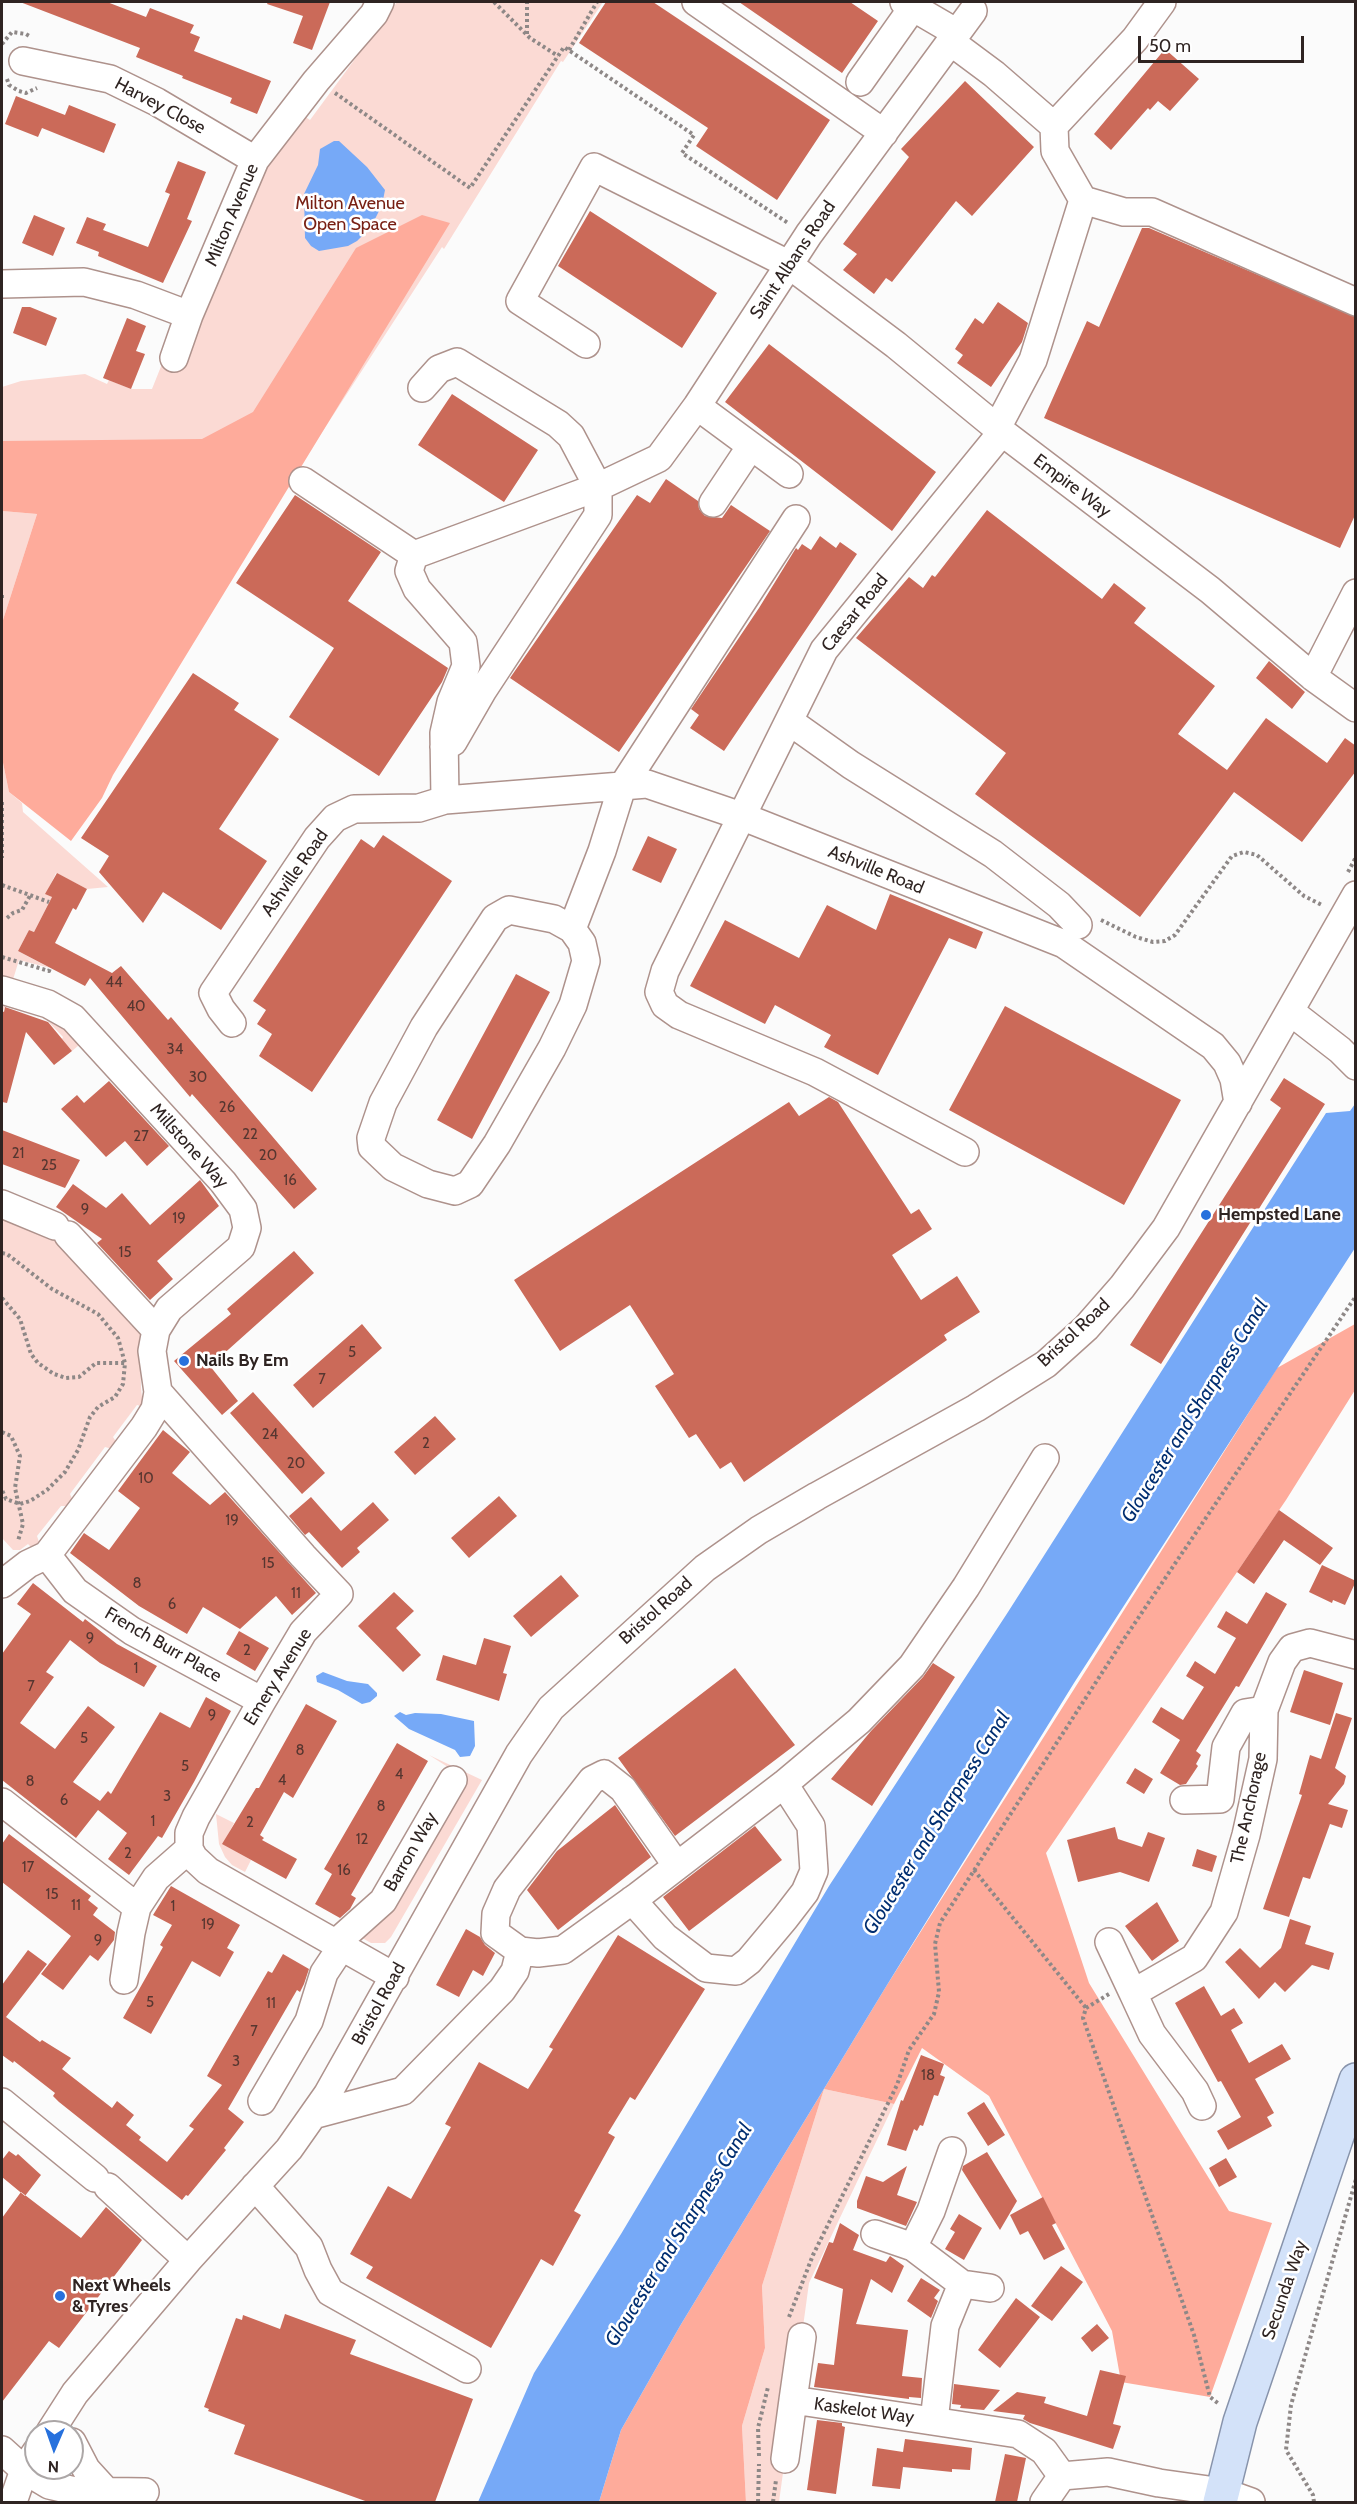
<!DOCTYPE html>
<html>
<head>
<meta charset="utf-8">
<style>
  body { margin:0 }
  #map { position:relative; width:1357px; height:2504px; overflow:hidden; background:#fbfbfb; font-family:Cabin,sans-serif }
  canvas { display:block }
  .frame { position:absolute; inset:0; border:3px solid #2f2422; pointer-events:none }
  .north { position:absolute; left:24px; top:2420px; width:60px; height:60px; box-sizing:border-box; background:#fff; border:2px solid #aca7a7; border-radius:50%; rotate:182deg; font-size:16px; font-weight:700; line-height:24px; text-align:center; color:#2f2422 }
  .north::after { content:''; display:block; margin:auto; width:21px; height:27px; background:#2771dd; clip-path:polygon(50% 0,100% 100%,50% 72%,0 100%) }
  .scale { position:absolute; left:1138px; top:36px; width:166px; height:27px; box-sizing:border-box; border:3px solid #2f2422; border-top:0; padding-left:8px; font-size:18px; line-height:21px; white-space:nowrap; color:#2f2422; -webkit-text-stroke:4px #fff; paint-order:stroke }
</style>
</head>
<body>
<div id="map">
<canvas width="1357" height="2504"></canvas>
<div class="frame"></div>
<div class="north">N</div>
<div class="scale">50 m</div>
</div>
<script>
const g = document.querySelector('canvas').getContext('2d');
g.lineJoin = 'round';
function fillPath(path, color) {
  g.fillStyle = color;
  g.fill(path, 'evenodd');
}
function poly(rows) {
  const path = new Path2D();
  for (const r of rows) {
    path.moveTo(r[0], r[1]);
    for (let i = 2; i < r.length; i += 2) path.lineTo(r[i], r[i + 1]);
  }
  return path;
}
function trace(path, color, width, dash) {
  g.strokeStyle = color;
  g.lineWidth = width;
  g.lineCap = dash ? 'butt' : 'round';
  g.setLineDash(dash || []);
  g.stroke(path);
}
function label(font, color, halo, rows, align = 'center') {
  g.font = font + ' Cabin,sans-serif';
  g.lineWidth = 5;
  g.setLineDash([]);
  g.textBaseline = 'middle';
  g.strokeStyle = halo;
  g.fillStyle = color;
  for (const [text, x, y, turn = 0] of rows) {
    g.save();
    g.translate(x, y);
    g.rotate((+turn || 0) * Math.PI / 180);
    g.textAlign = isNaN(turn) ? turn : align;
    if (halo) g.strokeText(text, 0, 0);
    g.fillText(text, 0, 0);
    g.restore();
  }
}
const green = poly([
  [397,2,603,2,563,62,561,61,444,249,442,247,284,491,2,494,2,387,21,381,85,374,107,384,109,380,131,389,152,389,164,359,185,363,263,172,304,116,310,120],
  [2,511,37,514,2,623],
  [2,758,9,792,22,803,23,812,108,887,87,889,56,873,46,894,52,897,34,932,29,930,18,951,50,968,19,960,7,999,45,1011,85,1040,72,1051,62,1039,63,1037,43,1016,6,1005,2,1013],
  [2,1212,49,1231,132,1326,140,1324,144,1328,140,1351,141,1388,142,1397,148,1400,145,1407,137,1405,113,1437,117,1443,112,1449,105,1447,70,1494,73,1501,69,1506,61,1506,37,1536,39,1542,32,1548,28,1544,20,1550,13,1550,2,1538],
  [429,1755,482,1780,391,1937,385,1943,371,1943,357,1935,465,1778],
  [216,1814,234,1823,223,1844,251,1860,245,1872,232,1865,225,1857,219,1844],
  [824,2089,894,2104,809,2283,779,2502,746,2502,742,2426,765,2348,762,2286]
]);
const forest = poly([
  [422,215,450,223,113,775,102,798,71,841,9,792,2,758,2,623,37,514,2,511,2,441,202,439,253,412,356,248],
  [1355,1324,1355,1390,1286,1500,1046,1853,1089,1983,1229,2211,1272,2223,1210,2397,1121,2382,1112,2331,989,2096,922,2048,894,2104,824,2089,762,2286,765,2348,742,2426,746,2502,599,2502,621,2430,680,2326,887,1985,1277,1368]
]);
const water = poly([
  [334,141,339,141,367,167,385,190,382,205,371,227,357,241,348,246,319,251,311,246,305,238,304,194,318,165,320,149],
  [1355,1104,1355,1248,1074,1683,887,1985,680,2326,621,2430,599,2502,478,2502,534,2373,621,2234,829,1886,1008,1612,1326,1113,1350,1111],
  [323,1672,347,1681,368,1684,377,1693,377,1696,370,1702,362,1704,338,1690,317,1682,316,1676],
  [400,1712,406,1715,415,1713,441,1714,474,1721,475,1746,470,1756,460,1757,455,1750,409,1729,394,1716]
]);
const building = poly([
  [20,2,107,2,146,17,150,8,194,25,190,33,200,37,194,51,271,81,257,114,230,103,232,98,182,78,183,76,136,57,140,48],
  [268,2,330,2,312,50,293,43,303,16,267,4],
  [606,2,653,2,830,120,777,200,696,146,708,128,579,43],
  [739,2,850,2,878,21,842,73],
  [1165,49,1199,79,1170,111,1158,101,1150,110,1148,108,1111,150,1094,134],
  [965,81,1034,147,972,216,956,201,892,282,886,278,874,294,843,270,857,254,843,244,909,157,901,149],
  [16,96,65,115,69,105,116,124,104,153,42,128,38,137,5,124],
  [178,161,206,172,187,219,192,221,163,283,98,256,99,252,76,243,87,217,106,224,103,230,148,247,170,194,165,192],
  [590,211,717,293,682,348,558,266],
  [34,215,65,228,53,256,22,243],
  [1142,228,1149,228,1356,317,1356,513,1340,548,1044,418,1087,321,1099,327],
  [998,302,1028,323,1022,342,991,387,957,363,963,355,955,349,975,318,983,324],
  [22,307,30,307,57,318,46,346,13,333],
  [127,318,146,326,136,351,145,354,131,389,103,378],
  [769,344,936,472,892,531,725,402],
  [452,394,538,450,504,502,418,445],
  [666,479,698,501,699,509,705,516,722,518,731,505,770,531,619,752,510,678,637,495,650,503],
  [295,495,381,552,348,601,448,668,442,682,379,776,289,717,334,648,236,583],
  [987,510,1102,599,1114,583,1146,608,1134,623,1215,686,1178,734,1227,770,1266,718,1327,763,1345,738,1356,746,1356,771,1302,842,1234,792,1140,917,975,794,1006,753,856,638,909,577,923,588,932,575,935,577],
  [820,536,836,548,840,542,857,554,724,751,690,728,699,715,691,709,759,608,796,548,798,550,802,544,811,550],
  [1269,661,1305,692,1292,709,1256,678],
  [193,673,239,703,234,710,279,739,219,829,267,861,221,930,163,892,143,923,99,872,109,856,81,838],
  [383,835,452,881,312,1092,259,1056,272,1034,257,1024,266,1010,253,1001,361,839,374,848],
  [648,836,677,849,661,883,632,870],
  [57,873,87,889,76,910,73,908,55,943,112,973,121,966,168,1020,171,1017,317,1189,294,1209,192,1094,190,1097,90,978,85,986,18,951,29,930,34,932,52,897,45,894],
  [890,894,983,932,976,949,949,938,878,1075,824,1047,831,1035,775,1005,765,1024,690,986,725,920,799,958,827,905,876,930],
  [516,974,550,992,472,1139,437,1120],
  [1005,1006,1181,1100,1124,1205,949,1110],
  [5,1007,48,1022,72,1051,54,1065,26,1032,7,1103,2,1102,2,1011,4,1012],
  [1284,1078,1325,1104,1161,1364,1130,1345,1281,1108,1270,1100],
  [109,1081,169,1146,147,1166,125,1141,106,1157,61,1109,77,1095,84,1103],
  [829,1097,838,1102,911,1214,919,1209,932,1229,892,1255,921,1300,957,1276,980,1312,944,1335,947,1340,744,1482,731,1462,720,1469,696,1434,689,1438,655,1386,674,1374,630,1305,560,1351,514,1280,789,1102,799,1116],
  [2,1130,80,1160,65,1188,2,1164],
  [200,1180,219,1206,157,1261,173,1279,150,1300,97,1243,102,1239,56,1207,73,1184,106,1208,122,1193,150,1225],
  [294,1251,314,1273,210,1366,238,1401,222,1415,174,1361,231,1314,227,1309],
  [362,1324,382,1348,313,1408,293,1385],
  [253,1392,325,1473,302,1494,230,1413],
  [435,1416,456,1439,415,1475,394,1452],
  [163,1430,190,1452,172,1473,210,1505,225,1492,316,1593,292,1615,276,1596,240,1629,203,1607,187,1634,139,1606,70,1553,84,1533,109,1550,140,1508,118,1491],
  [499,1496,517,1516,469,1558,451,1538],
  [311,1497,341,1531,373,1502,389,1520,357,1548,360,1552,342,1568,309,1532,305,1535,289,1516],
  [1279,1510,1333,1548,1320,1565,1284,1540,1254,1584,1237,1572],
  [1322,1565,1356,1581,1345,1605,1333,1600,1332,1603,1309,1592],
  [561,1575,579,1596,531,1637,513,1616],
  [33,1583,83,1622,85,1619,117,1644,157,1666,144,1687,100,1663,70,1640,46,1672,54,1677,20,1723,55,1749,88,1706,115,1727,73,1782,100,1801,108,1791,111,1794,160,1712,190,1728,206,1697,231,1711,194,1782,162,1838,158,1836,129,1875,108,1859,127,1833,98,1810,76,1838,2,1780,2,1654,31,1614,17,1604],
  [394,1592,414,1611,396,1628,421,1655,403,1672,358,1626],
  [1266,1592,1287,1604,1239,1687,1236,1686,1196,1751,1201,1755,1196,1764,1198,1766,1186,1784,1180,1785,1160,1773,1180,1740,1152,1722,1161,1707,1183,1720,1204,1687,1186,1676,1195,1661,1215,1674,1236,1638,1217,1627,1226,1611,1247,1624],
  [239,1631,269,1648,255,1671,226,1654],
  [484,1638,511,1646,503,1673,507,1674,499,1701,436,1680,443,1655,476,1665],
  [933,1663,955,1677,872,1806,831,1779,871,1731,923,1677],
  [735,1668,795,1745,675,1836,618,1758],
  [1304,1670,1343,1683,1330,1725,1290,1712],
  [306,1704,337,1721,293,1798,284,1792,260,1835,264,1838,262,1840,297,1859,286,1879,222,1844,256,1788,259,1788],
  [1336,1713,1352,1718,1335,1768,1346,1776,1344,1784,1328,1804,1348,1810,1342,1828,1330,1824,1310,1879,1303,1877,1289,1917,1263,1909,1302,1795,1299,1794,1310,1755,1321,1759],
  [397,1743,428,1761,351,1895,356,1898,350,1909,340,1918,315,1904,332,1874,324,1869],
  [1135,1768,1153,1779,1144,1794,1126,1783],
  [615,1805,651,1857,558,1930,527,1890,557,1851],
  [755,1826,782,1860,689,1931,663,1897],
  [1115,1827,1118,1839,1142,1847,1148,1832,1165,1838,1149,1882,1120,1872,1078,1882,1067,1840],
  [9,1834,91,1896,88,1900,98,1908,93,1915,115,1932,114,1940,98,1961,90,1955,63,1990,41,1974,71,1936,2,1882,2,1844],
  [1197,1849,1217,1856,1212,1872,1192,1866],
  [171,1886,240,1925,227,1948,234,1952,220,1977,192,1961,151,2034,123,2018,163,1947,160,1945,172,1925,153,1915],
  [1157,1902,1179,1941,1152,1961,1125,1926],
  [1290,1919,1311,1926,1305,1944,1334,1953,1329,1970,1312,1965,1285,1992,1275,1982,1259,1999,1225,1962,1240,1948,1260,1968,1281,1948],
  [466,1929,480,1937,485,1945,495,1953,483,1976,473,1970,459,1997,436,1985],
  [618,1935,705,1989,635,2100,630,2097,608,2133,615,2137,574,2211,581,2215,553,2266,541,2259,491,2348,366,2278,373,2267,350,2254,388,2186,411,2199,451,2127,445,2124,479,2062,528,2089,553,2049,549,2047],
  [28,1950,47,1964,6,2017,40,2042,42,2040,71,2058,62,2069,112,2108,117,2101,134,2115,126,2125,141,2137,139,2140,167,2162,194,2129,189,2126,222,2085,207,2076,268,1971,272,1973,283,1954,309,1969,304,1984,300,1992,297,1990,228,2109,244,2122,224,2148,226,2150,188,2196,186,2195,182,2200,59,2102,53,2096,55,2093,14,2061,13,2063,2,2055,2,1985],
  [1204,1986,1221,2016,1234,2008,1243,2023,1231,2030,1249,2063,1282,2044,1291,2059,1255,2079,1274,2113,1267,2117,1272,2126,1228,2150,1217,2131,1241,2117,1221,2081,1218,2082,1175,2003],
  [921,2055,944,2064,940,2075,945,2077,938,2096,934,2095,923,2126,920,2125,917,2131,914,2129,906,2151,887,2145,901,2100,903,2101],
  [984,2102,1005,2135,988,2146,967,2113],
  [9,2151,16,2156,18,2154,41,2175,25,2196,2,2177,2,2160],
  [987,2152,1017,2201,1000,2230,962,2170,963,2166],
  [1226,2158,1237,2177,1219,2187,1209,2168],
  [907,2166,897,2195,917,2202,906,2226,857,2208,857,2201,866,2176,883,2182],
  [21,2192,81,2238,106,2207,142,2240,59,2348,49,2341,2,2402,2,2218],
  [1043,2197,1056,2223,1052,2225,1065,2249,1044,2260,1028,2231,1020,2235,1010,2215],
  [959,2214,982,2228,964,2260,945,2249,955,2232,950,2229],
  [840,2223,859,2235,853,2250,886,2262,890,2256,904,2266,892,2293,871,2279,856,2324,908,2330,902,2376,922,2378,921,2398,909,2397,909,2399,814,2387,818,2363,834,2365,843,2289,814,2278,829,2242,833,2243],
  [1061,2266,1083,2282,1052,2321,1031,2306],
  [921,2278,940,2290,934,2298,938,2301,931,2318,907,2301],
  [1016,2298,1040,2317,1000,2368,978,2350],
  [285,2314,356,2340,350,2354,473,2399,435,2502,368,2502,234,2454,245,2425,208,2411,209,2409,204,2407,236,2318,242,2320,243,2315,280,2329],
  [1097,2324,1109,2338,1092,2352,1081,2338],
  [1100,2370,1126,2376,1113,2424,1121,2426,1113,2449,1030,2423,1023,2419,1025,2415,993,2411,1017,2392,1046,2397,1044,2403,1087,2416],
  [954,2384,1000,2390,984,2410,960,2408,961,2405,952,2404],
  [817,2420,842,2423,842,2426,845,2427,836,2494,807,2490],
  [905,2439,972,2448,970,2470,952,2469,952,2472,903,2467,900,2489,872,2486,877,2448,903,2452],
  [1005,2454,1026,2458,1017,2502,995,2502]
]);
const path = poly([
  [494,2,530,38,558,56],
  [527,34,527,2],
  [2,44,12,32,26,34,31,37],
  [569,50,597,2],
  [7,79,9,85,19,91,26,93,37,88],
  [335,93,470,188,564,47,694,135,682,153,788,223],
  [2,595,2,599],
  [2,802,2,858],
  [1348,872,1356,857],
  [2,885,49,902],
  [7,918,13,913,22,910,31,894],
  [1101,920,1136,937,1153,942,1165,941,1175,935,1232,856,1244,852,1257,855,1304,896,1322,905],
  [2,957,49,971,50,968],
  [2,1253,7,1254,52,1289,98,1314,118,1338,125,1363,123,1384,115,1397,98,1407,90,1417,78,1450,65,1472,47,1490,30,1501,20,1504,6,1499,2,1490],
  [2,1298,20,1319,31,1354,38,1363,54,1374,66,1378,79,1377,96,1363,125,1363],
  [2,1432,11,1436,20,1456,15,1488,23,1524,18,1541],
  [974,1870,1086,2008],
  [1109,1994,1086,2008,1083,2018,1194,2335,1210,2397,1219,2404],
  [789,2317,813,2255,897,2085,909,2050,934,2014,939,1992,935,1944,940,1923,1122,1642,1356,1296],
  [759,2456,758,2428,768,2387],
  [758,2502,759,2464],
  [773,2502,776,2480],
  [1314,2502,1313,2495,1286,2450,1291,2405,1356,2179]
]);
const minor = poly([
  [696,2,884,133],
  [904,2,957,33],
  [951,42,994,74,1054,126,1055,151,1083,200,1124,212,1152,212,1356,302],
  [23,61,110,79,157,102,255,160],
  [860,82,913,7],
  [1054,126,1135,39,1162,2],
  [2,284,84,282,136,295,189,315],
  [586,344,520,301,594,167,788,264,896,345,1002,432,1210,590,1313,677,1356,708],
  [174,358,189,315,255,160,316,81,374,14,380,2],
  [422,388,439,369,457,362,558,424,571,436,598,487,659,458,697,406,809,234,973,11],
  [697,406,789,474],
  [997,428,1033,360,1083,200],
  [303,481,414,555],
  [713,503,751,446],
  [1313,677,1356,593],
  [789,721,851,765,993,854,1059,905,1078,925],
  [444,747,453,742,483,690,598,515,598,487,414,555,409,571,417,589,463,642,466,666,451,702,444,733,445,800],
  [572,929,554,919,509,910,495,918,424,1027,383,1103,371,1138,372,1147,393,1167,428,1184,455,1191,470,1184,497,1144,552,1048,573,1005,586,961,582,943,572,929,602,851,622,787,796,519],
  [2,990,48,1004,73,1018,223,1182,243,1209,247,1228,241,1247,169,1309,156,1330,152,1351,158,1392,155,1409,144,1427,47,1555,28,1564,2,1584],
  [1291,1012,1340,1050,1356,1066],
  [232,1023,221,1009,213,993,317,838,335,818,354,809,419,808,445,800,647,784,741,816,1064,944,1213,1046,1227,1063,1234,1079,1238,1103],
  [965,1152,815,1072,679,1015,665,1005,659,992,665,971,824,650,1002,432],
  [2,1204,55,1226],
  [68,1235,156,1330],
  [158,1392,303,1556,339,1594,303,1632,262,1701,196,1817,189,1833,189,1849,194,1858,208,1871,395,1977],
  [47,1555,75,1591,132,1631,262,1701],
  [1184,1800,1220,1799,1226,1747,1245,1713,1264,1710],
  [2,1802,137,1907,156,1878,189,1849],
  [632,1900,665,1937,706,1968,736,1971,749,1961,785,1918,805,1892,814,1871,811,1826,784,1784],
  [1109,1942,1133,1993],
  [336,1943,383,1901,453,1780],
  [520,1951,538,1953,563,1950,638,1896,784,1784,859,1721,912,1666,966,1587,1045,1458],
  [124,1980,131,1933,137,1907],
  [262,2101,309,2021,324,1973,342,1946],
  [2,2102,95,2178],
  [1202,2106,1195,2091,1152,2034,1133,1993,1194,1958,1224,1912,1246,1835,1263,1759,1264,1710,1282,1662,1292,1648,1310,1643,1356,1655],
  [313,2115,403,2091,502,1990,515,1971,520,1951,495,1933,496,1914,507,1889,592,1780,604,1774,623,1789,677,1866],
  [255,2186,309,2247,318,2270,330,2292,467,2369],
  [108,2187,188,2260],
  [875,2234,913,2247,962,2284,990,2288],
  [913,2247,931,2211,952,2151],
  [802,2337,793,2400,1018,2434,1044,2451,1062,2476],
  [934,2421,945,2326,962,2284],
  [50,2432,75,2393,188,2260,289,2149,327,2095,519,1754,551,1708,705,1568,759,1530,817,1496,976,1408,1046,1364,1086,1328,1122,1287,1166,1228,1356,895],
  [72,2442,86,2469,107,2492],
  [2,2450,24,2470,49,2485,75,2491,145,2492],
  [785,2459,793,2400],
  [13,2502,24,2470,36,2452],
  [1044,2502,1062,2476,1108,2472,1159,2483,1223,2492,1251,2502]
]);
const major = poly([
  [1220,2502,1240,2422,1356,2080]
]);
const markers = [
  [1206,1215,6,"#2771dd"],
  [184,1361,6,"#2771dd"],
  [60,2296,6,"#2771dd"]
];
const numberNames = [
  ["44",114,983],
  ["40",136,1007],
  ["34",175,1050],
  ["30",198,1078],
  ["26",227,1108],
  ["22",250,1135],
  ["27",141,1137],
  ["21",18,1154],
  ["20",268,1156],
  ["25",49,1166],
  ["16",290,1181],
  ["9",85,1210],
  ["19",179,1219],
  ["15",125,1253],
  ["5",352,1353],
  ["7",322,1380],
  ["24",270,1435],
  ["2",426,1444],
  ["20",296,1464],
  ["10",146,1479],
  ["19",232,1521],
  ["15",268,1564],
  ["8",137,1584],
  ["11",296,1594],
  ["6",172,1605],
  ["9",90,1639],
  ["2",247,1651],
  ["1",136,1669],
  ["7",31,1687],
  ["9",212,1716],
  ["5",84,1739],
  ["8",300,1751],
  ["5",185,1767],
  ["4",399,1775],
  ["4",282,1781],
  ["8",30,1782],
  ["3",167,1797],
  ["6",64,1801],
  ["8",381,1807],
  ["1",153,1822],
  ["2",250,1823],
  ["12",362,1840],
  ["2",128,1854],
  ["17",28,1868],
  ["16",344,1871],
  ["15",52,1895],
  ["11",76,1906],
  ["1",173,1907],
  ["19",208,1925],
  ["9",98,1941],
  ["5",150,2003],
  ["11",271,2004],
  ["7",254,2032],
  ["3",236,2062],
  ["18",928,2076]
];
const streetNames = [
  ["Harvey Close",160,106,28],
  ["Milton Avenue",232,215,-67],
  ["Saint Albans Road",793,260,-56],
  ["Empire Way",1072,486,37],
  ["Caesar Road",855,613,-51],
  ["Ashville Road",876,870,22],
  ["Ashville Road",295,873,-55],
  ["Millstone Way",189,1146,48],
  ["Bristol Road",1074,1333,-43],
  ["Bristol Road",656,1611,-42],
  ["French Burr Place",163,1645,30],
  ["Emery Avenue",278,1677,-58],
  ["The Anchorage",1249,1808,-78],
  ["Barron Way",411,1852,-60],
  ["Bristol Road",379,2004,-61],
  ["Secunda Way",1285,2290,-71],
  ["Kaskelot Way",864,2411,8]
];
const parkNames = [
  ["Milton Avenue",350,204],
  ["Open Space",350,225]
];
const poiNames = [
  ["Hempsted Lane",1218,1215],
  ["Nails By Em",196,1361],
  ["Next Wheels",72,2286],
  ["& Tyres",72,2307]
];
const waterNames = [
  ["Gloucester and Sharpness Canal",1195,1411,-58],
  ["Gloucester and Sharpness Canal",937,1823,-58],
  ["Gloucester and Sharpness Canal",679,2235,-58]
];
fillPath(green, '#fbdad4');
fillPath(forest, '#feab9b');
fillPath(water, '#76a9f7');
fillPath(building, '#cb6a59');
trace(minor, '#ae928c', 30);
trace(major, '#8793ab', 36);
trace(path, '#8e8887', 4, [3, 3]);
trace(minor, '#fff', 27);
trace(major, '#d3e2f9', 33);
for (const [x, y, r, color] of markers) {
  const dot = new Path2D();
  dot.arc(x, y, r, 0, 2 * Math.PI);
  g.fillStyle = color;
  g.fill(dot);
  trace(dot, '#fff', 2);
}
label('15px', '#563630', null, numberNames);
label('18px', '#2f2422', '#fff', streetNames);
label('18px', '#771f13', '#fff', parkNames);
label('bold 18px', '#2f2422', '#fff', poiNames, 'left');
label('italic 20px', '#002e71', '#fff', waterNames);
</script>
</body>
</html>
